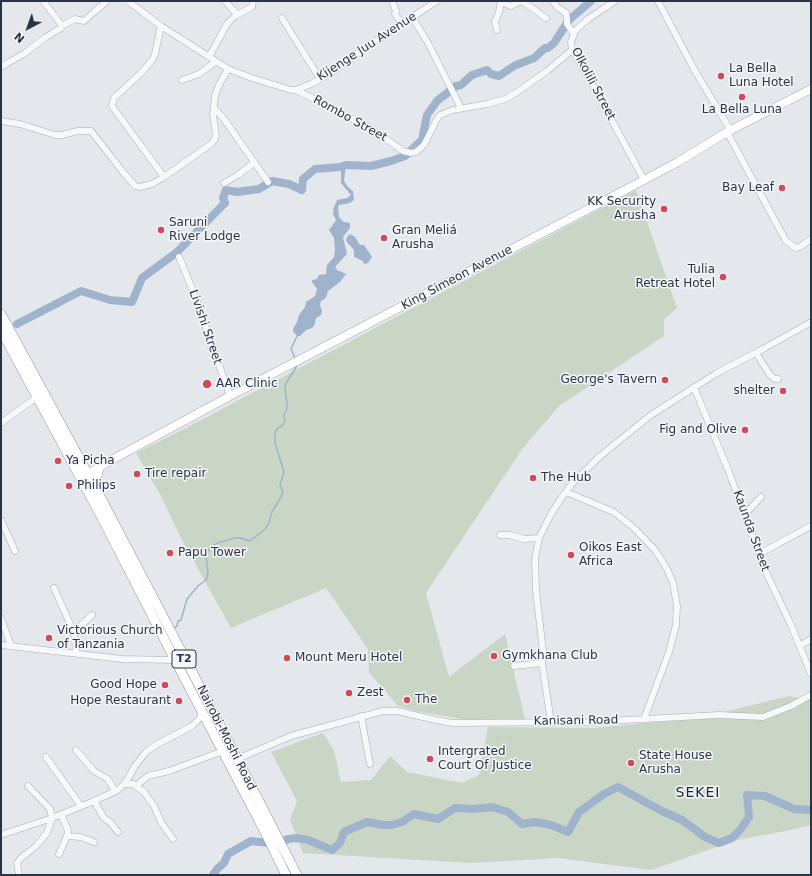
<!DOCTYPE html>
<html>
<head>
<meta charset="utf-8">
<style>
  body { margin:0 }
  #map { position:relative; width:812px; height:876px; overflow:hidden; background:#e4e7ec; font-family:"DejaVu Sans",sans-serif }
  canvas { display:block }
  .frame { position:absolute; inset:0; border:2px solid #2b3445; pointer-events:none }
  .north { position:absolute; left:8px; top:8px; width:40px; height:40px; -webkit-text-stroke:3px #f4f6f9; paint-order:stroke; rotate:221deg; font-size:11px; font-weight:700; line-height:16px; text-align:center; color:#2b3445 }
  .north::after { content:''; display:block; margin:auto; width:14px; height:18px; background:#2b3445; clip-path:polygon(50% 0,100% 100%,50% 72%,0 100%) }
</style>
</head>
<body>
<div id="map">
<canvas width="812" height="876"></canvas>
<div class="frame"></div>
<div class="north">N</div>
</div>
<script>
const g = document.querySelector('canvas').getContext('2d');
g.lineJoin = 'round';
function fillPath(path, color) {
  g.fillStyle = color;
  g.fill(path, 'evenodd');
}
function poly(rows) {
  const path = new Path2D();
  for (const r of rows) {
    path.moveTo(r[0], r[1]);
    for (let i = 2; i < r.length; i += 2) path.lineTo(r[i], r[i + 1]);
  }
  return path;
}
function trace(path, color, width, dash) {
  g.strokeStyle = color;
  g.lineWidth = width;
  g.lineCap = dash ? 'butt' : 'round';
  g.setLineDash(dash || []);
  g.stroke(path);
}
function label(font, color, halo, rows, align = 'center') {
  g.font = font + ' "DejaVu Sans",sans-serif';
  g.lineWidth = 3;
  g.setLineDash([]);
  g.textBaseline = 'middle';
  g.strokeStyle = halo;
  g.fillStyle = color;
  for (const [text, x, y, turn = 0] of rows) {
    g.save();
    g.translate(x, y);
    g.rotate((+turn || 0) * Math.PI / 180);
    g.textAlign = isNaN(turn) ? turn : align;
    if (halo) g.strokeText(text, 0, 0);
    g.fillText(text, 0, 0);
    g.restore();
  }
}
const green = poly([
  [636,190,677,308,664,319,664,336,559,406,523,448,426,593,449,677,505,634,525,719,468,720,415,711,398,706,369,672,368,649,326,588,231,628,182,540,161,496,136,453,184,429],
  [789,696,811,700,811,825,791,830,737,840,651,870,558,858,471,863,303,853,290,820,297,801,271,752,323,733,334,750,341,782,371,780,390,756,407,772,462,783,479,775,488,727,593,728,700,718]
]);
const water = poly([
  [346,165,344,181,348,187,353,191,354,200,350,203,339,205,338,207,339,217,344,222,350,223,350,228,343,237,347,254,335,267,338,271,340,271,346,274,340,282,328,291,326,298,321,301,320,305,322,311,321,315,316,318,314,326,312,328,306,330,300,336,297,336,293,331,293,329,297,322,299,315,305,307,306,302,315,296,316,293,317,289,312,282,312,280,317,279,319,275,326,274,327,265,334,257,335,250,334,238,329,230,336,220,333,214,334,207,337,200,347,198,351,195,341,183,341,167],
  [350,234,355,237,360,245,364,245,372,257,368,263,364,264,363,261,354,257,354,250,346,241,347,237]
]);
const stream = poly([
  [295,358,291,349,297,336],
  [174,628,177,626,178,621,181,620,187,599,198,586,206,580,208,573,206,556,208,551,211,547,217,543,235,538,240,538,250,541,265,529,269,523,272,512,283,493,280,485,284,472,275,443,275,433,278,428,283,425,285,421,284,415,287,409,287,403,285,389,286,383,298,364]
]);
const river = poly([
  [17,324,81,291,110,300,132,302,142,278,176,253,221,207,225,203,223,198,226,190,237,192,259,189,272,181,289,184,302,190,303,179,315,169,341,167,346,165,371,166,391,161,405,156,422,140,427,115,437,101,456,86,461,85,472,75,487,70,491,74,499,76,514,66,534,58,545,48,548,48,554,43,569,20,591,1],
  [213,875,217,869,224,863,228,854,251,841,277,844,288,839,297,838,308,840,332,850,340,843,344,832,367,822,382,825,391,825,402,822,414,814,438,819,455,808,473,809,492,807,508,812,522,824,535,822,551,825,568,832,579,812,604,794,618,787,662,811,682,820,705,837,719,843,732,838,740,830,749,817,747,795,765,796,794,809,811,810]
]);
const minor = poly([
  [128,1,161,26,228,69,252,78,291,90,296,90,311,84,331,73,369,45,437,1],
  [225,1,237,14],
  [392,1,396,11,395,14,402,24],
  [522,1,546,18],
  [553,1,557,7,566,13,567,18,567,24,574,34],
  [615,1,588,19,575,31,571,42,572,50,582,66,609,115,644,180],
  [658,1,695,71,731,131],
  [501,2,511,6,521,1],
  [412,17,428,43,461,108],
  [282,18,320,79],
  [62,26,75,19,84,21,86,19,107,1],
  [161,26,155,54,153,59,142,72,114,98,112,106,164,177],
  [497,30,495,22,499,12,501,1],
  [209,57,227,24,235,16,252,7,253,1],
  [1,67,25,53,46,37,61,28,62,26,60,23,44,2],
  [182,80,199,74,215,62],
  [296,90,367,126,403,151,411,153,416,152,424,145,437,119,440,115,453,110,487,104,505,99,516,93,547,71,572,50],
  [214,108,224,119,268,182],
  [1,121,20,124,55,135,62,135,78,131,91,131,123,172,135,186,140,187,152,184,164,177,211,144,214,140,216,136,213,114,215,96,219,85,228,69],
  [727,132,786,241,796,248,800,247,811,239],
  [224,183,238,175,254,163],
  [179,257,195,296,230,396],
  [756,353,770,375,775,379,778,379],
  [694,387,729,472,765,570,791,625,811,674],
  [1,423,37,397],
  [566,492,614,512,635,529,655,550,667,569,673,583,677,606,676,625,669,652,644,719],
  [745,514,761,497],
  [1,520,15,551],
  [500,535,510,535,524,539,539,538],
  [759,554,811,526],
  [54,588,72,628,75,639,76,653],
  [1,618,11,646],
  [73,633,92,615],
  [1,645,122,659,175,660],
  [800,646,811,639],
  [514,666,542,663],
  [361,716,370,764],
  [551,722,542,663,543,651,536,591,535,559,539,538,551,514,562,497,571,485,599,457,651,415,717,373,763,349,811,322],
  [76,750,94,771,108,779,115,791],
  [46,757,81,806],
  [235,760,291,736,383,711,397,711,436,720,452,723,588,722,719,715,763,717,791,706,811,695],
  [124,784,133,784,144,792,154,806,161,822,173,839],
  [136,786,148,776,169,771,223,751],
  [94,801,104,818,110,822,118,832],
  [1,835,52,818,94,801,118,790,126,782,135,766,146,752,154,746,192,726,199,719,203,713],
  [67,836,80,837,94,842],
  [59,854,67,836,68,831,61,814],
  [19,875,17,863,21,858,35,847,42,839,47,833,52,818,50,809,28,786]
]);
const major = poly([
  [83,477,106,463,230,396,644,180,678,162,727,132,811,89]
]);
const highway = poly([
  [1,314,104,504,211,708,297,875],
  [1,330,100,514,175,660,266,834,286,875],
  [94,487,99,468]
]);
const markers = [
  [721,76,4,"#d1495b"],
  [742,97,4,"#d1495b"],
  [782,188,4,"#d1495b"],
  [664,209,4,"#d1495b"],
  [161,230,4,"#d1495b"],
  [384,238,4,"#d1495b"],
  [723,277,4,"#d1495b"],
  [665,380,4,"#d1495b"],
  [207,384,5,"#d1495b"],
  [783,391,4,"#d1495b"],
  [745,430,4,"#d1495b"],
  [58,461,4,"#d1495b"],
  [137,474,4,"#d1495b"],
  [533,478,4,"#d1495b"],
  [69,486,4,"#d1495b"],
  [170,553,4,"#d1495b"],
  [571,555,4,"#d1495b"],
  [49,638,4,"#d1495b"],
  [494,656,4,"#d1495b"],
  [287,658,4,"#d1495b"],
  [165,685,4,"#d1495b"],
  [349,693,4,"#d1495b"],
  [407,700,4,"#d1495b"],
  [179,701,4,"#d1495b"],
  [430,759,4,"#d1495b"],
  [631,763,4,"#d1495b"]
];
const shields = [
  [184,659,24]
];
const shieldNames = [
  ["T2",184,659]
];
const streetNames = [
  ["Kijenge Juu Avenue",367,47,-33],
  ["Olkolili Street",593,84,62],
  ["Rombo Street",350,119,29],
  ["King Simeon Avenue",457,278,-28],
  ["Livishi Street",205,327,71],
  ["Kaunda Street",751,531,70],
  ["Kanisani Road",576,721,-1],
  ["Nairobi-Moshi Road",226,738,63]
];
const poiNames = [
  ["La Bella",729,69],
  ["Luna Hotel",729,83],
  ["La Bella Luna",742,110,"center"],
  ["Bay Leaf",774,188,"right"],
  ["KK Security",656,202,"right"],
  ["Arusha",656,216,"right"],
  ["Saruni",169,223],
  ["River Lodge",169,237],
  ["Gran Meliá",392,231],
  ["Arusha",392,245],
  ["Tulia",715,270,"right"],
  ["Retreat Hotel",715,284,"right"],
  ["George's Tavern",657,380,"right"],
  ["AAR Clinic",216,384],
  ["shelter",775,391,"right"],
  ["Fig and Olive",737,430,"right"],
  ["Ya Picha",66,461],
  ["Tire repair",145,474],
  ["The Hub",541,478],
  ["Philips",77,486],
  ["Oikos East",579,548],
  ["Africa",579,562],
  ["Papu Tower",178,553],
  ["Victorious Church",57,631],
  ["of Tanzania",57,645],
  ["Gymkhana Club",502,656],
  ["Mount Meru Hotel",295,658],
  ["Good Hope",157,685,"right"],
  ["Zest",357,693],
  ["The",415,700],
  ["Hope Restaurant",171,701,"right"],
  ["Intergrated",438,752],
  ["Court Of Justice",438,766],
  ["State House",639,756],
  ["Arusha",639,770]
];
const quarterNames = [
  ["SEKEI",698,793]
];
fillPath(green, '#c9d6c5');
fillPath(water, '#9fb4cc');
trace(stream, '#9fb4cc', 1.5);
trace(river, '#9fb4cc', 8);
trace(minor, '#a9aeb7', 7);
trace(major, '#a3abb8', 9);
trace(highway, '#8b94a3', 10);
trace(minor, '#f7f8fa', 6);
trace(major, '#fff', 8);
trace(highway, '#fff', 9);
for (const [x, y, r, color] of markers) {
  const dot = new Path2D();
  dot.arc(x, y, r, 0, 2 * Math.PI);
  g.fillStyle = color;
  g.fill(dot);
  trace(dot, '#f4f6f9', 1.5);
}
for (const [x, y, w] of shields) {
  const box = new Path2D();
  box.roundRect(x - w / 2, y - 9, w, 18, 3);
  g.fillStyle = '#f4f6f9';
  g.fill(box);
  trace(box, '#2b3445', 1);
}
label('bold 11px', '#2b3445', null, shieldNames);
label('12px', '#2b3445', '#f4f6f9', streetNames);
label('12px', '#2b3445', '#f4f6f9', poiNames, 'left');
g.letterSpacing = '1px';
label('14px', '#1d2536', '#f4f6f9', quarterNames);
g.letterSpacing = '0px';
</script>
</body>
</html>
